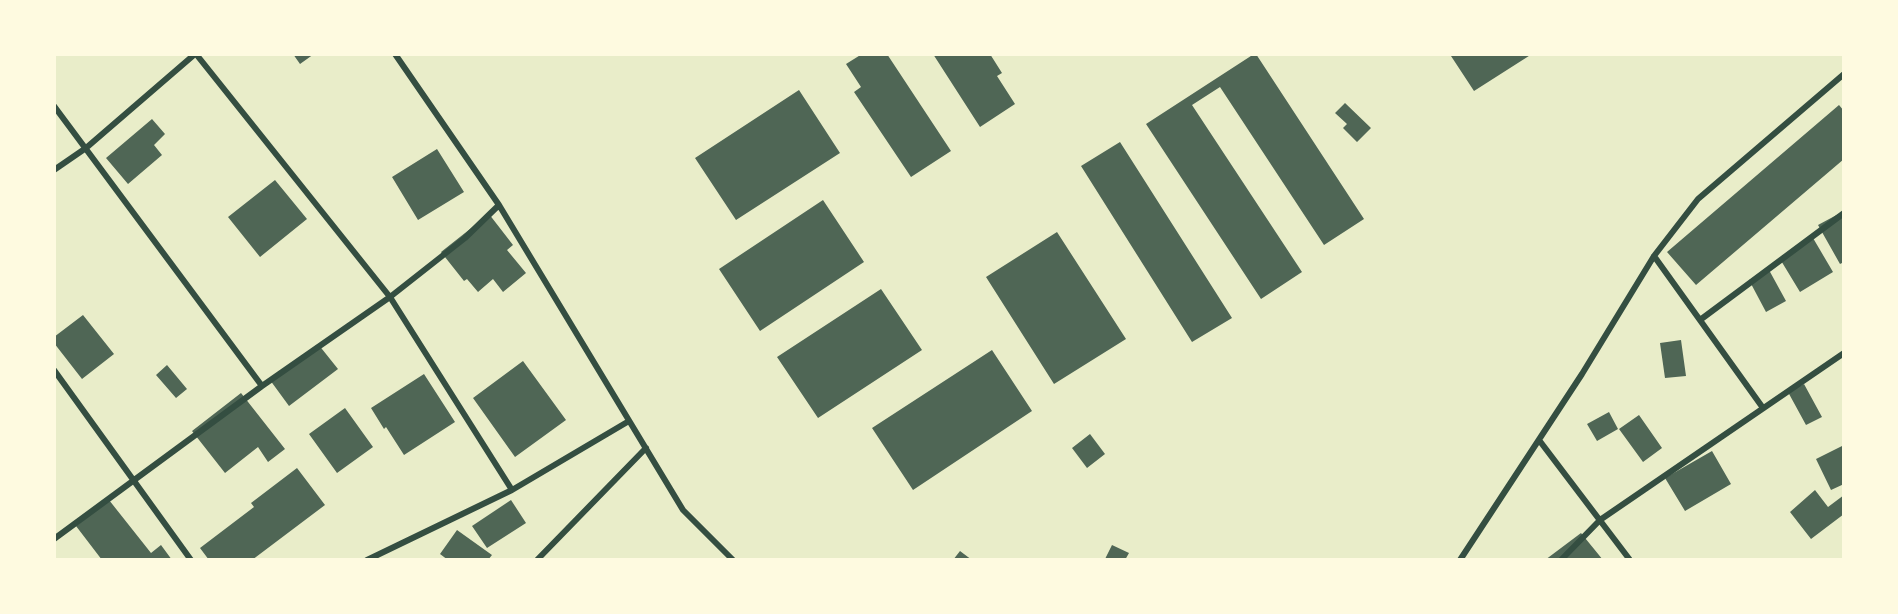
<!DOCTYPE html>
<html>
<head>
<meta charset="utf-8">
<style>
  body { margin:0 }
  #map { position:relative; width:1898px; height:614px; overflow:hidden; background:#e9edc9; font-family:"Asap Condensed",sans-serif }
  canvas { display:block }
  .frame { position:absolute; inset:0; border:56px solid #fefae0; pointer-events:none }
</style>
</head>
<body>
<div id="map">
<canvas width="1898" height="614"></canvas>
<div class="frame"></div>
</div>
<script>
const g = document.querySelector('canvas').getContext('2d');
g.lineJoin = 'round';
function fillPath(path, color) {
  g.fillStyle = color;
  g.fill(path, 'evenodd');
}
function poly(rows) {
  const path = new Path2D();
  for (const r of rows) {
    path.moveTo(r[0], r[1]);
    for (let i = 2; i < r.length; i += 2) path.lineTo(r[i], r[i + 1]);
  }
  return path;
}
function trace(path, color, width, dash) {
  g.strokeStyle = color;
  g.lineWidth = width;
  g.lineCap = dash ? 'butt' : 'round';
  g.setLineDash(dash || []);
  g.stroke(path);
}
const building = poly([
  [293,54,314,54,300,64],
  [862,54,887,54,951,151,911,177,854,92,861,87,846,64],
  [933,54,990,54,1002,73,997,76,1015,104,980,127],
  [1254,54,1256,54,1364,219,1324,245,1220,87,1192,105,1302,272,1261,299,1146,124],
  [1454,54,1532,54,1474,91,1451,56],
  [799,90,840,153,736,220,695,158],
  [1345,103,1371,128,1357,142,1343,128,1347,124,1335,113],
  [1839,105,1844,111,1844,159,1696,285,1667,252],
  [152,119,165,134,154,145,162,155,128,184,106,158],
  [1120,142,1232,318,1192,342,1081,166],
  [437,149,464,192,418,220,392,177],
  [275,180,307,219,260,257,228,217],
  [823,200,864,262,760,331,719,269],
  [1844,211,1844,262,1840,264,1818,225],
  [489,214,513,245,507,250,526,273,503,292,493,279,478,292,467,279,464,281,441,252],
  [1057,232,1126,339,1054,384,986,277],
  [1813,238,1833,272,1800,292,1780,259],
  [1769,270,1786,301,1766,312,1749,280],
  [881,289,922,350,818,418,777,357],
  [83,315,114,354,82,379,54,343,54,337],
  [1681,340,1686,376,1665,378,1660,343],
  [318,344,338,369,289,406,270,380],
  [992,350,1032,411,913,490,872,428],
  [523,361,566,420,515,457,473,398],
  [167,365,187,389,176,398,156,375],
  [424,374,455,422,404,455,386,427,384,429,371,408],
  [1804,384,1822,417,1806,425,1788,392],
  [241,393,285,449,268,462,258,447,225,473,192,431],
  [345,408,373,447,337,473,309,434],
  [1609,412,1618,429,1597,441,1587,424],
  [1639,415,1662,448,1643,462,1619,429],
  [1090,434,1105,454,1087,468,1072,448],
  [1844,445,1844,484,1831,490,1816,459],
  [1712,451,1731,484,1685,511,1665,478],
  [297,468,325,505,252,560,209,560,200,548,254,507,251,503],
  [1815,490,1828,507,1844,495,1844,514,1811,539,1790,512],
  [109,500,151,553,161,545,172,560,102,560,76,526],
  [511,500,526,523,487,548,472,526],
  [457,530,492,555,488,560,448,560,440,554],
  [1581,533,1603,560,1545,560],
  [1112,545,1129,553,1125,560,1105,559],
  [960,551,972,560,953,560]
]);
const minor = poly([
  [196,54,390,297,512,490],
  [395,54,499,205,683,510,733,560],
  [54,106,262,386],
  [54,170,86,148,195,54],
  [1654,256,1763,408],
  [1700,320,1844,213],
  [54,370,191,560],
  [1539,440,1630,560],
  [54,539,262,386,390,297,465,238,499,205],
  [367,560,512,490,629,421],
  [537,560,646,448],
  [1460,560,1582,374,1654,256,1698,199,1844,74],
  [1561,560,1600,520,1844,353]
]);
fillPath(building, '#4f6655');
trace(minor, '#344e41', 6);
</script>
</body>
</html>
